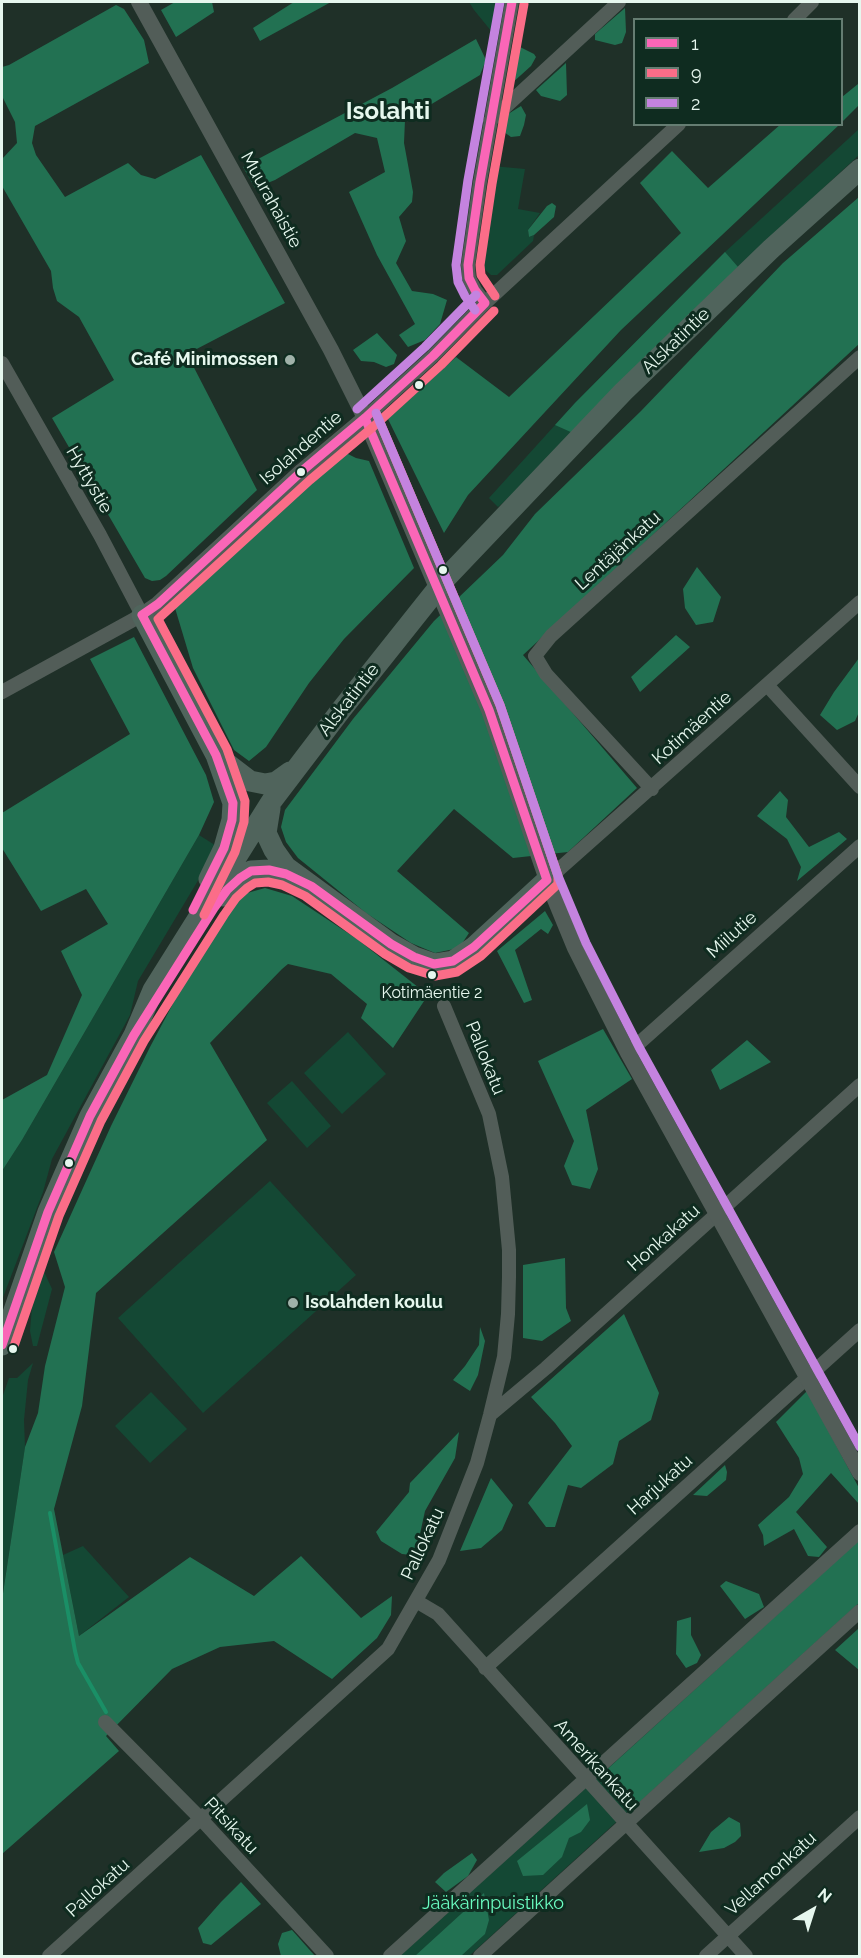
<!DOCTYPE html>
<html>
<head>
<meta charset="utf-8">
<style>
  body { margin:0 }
  #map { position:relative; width:861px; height:1958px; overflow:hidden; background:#1f3028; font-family:Raleway,sans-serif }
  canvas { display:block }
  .frame { position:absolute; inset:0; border:3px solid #e6f7ee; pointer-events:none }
  .legend { position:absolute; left:633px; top:18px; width:210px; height:108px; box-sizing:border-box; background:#0f2c20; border:2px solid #657d72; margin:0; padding:8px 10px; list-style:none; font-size:18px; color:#e6f7ee }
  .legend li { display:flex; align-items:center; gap:12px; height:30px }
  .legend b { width:30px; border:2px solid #657d72 }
  .north { position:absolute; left:783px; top:1880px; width:60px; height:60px; -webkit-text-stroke:4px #0f2c20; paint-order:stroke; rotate:39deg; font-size:16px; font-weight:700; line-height:24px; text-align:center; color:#e6f7ee }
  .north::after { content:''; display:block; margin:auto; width:21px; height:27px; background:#e6f7ee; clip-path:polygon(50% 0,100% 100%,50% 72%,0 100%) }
</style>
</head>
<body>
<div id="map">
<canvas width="861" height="1958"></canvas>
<div class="frame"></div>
<ul class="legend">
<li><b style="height:8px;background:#fa66b7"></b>1</li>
<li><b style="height:8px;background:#fb6d88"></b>9</li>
<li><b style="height:8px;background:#c483df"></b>2</li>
</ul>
<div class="north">N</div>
</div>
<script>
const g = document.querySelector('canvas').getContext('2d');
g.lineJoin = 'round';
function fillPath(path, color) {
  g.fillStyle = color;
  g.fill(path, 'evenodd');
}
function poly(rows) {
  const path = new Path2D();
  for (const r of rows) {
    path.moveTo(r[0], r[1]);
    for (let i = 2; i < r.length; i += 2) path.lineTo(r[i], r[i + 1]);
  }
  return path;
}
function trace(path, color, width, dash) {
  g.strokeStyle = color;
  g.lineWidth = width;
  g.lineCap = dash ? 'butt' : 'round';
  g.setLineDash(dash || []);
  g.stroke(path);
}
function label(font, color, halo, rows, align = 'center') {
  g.font = font + ' Raleway,sans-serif';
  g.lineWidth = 6;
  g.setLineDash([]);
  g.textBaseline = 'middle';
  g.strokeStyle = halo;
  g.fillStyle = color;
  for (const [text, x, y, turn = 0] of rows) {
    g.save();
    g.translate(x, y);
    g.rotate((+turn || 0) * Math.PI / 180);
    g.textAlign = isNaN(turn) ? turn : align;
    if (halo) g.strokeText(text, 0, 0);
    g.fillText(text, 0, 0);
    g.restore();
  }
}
const green = poly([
  [469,2,499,2,492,32,474,10],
  [859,129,859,155,738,267,521,487,498,507,489,498,575,403,725,252],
  [492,166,525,169,518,209,540,213,528,230,529,237,534,235,533,241,497,275,491,275,482,267,477,257],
  [199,835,218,847,138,981,130,1015,52,1159,43,1192,2,1300,2,1171,22,1140],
  [348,1032,386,1074,342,1114,304,1073],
  [292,1081,331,1126,307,1148,267,1103],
  [270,1181,356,1275,203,1413,118,1318],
  [42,1267,52,1289,37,1346,33,1346,30,1331,33,1295],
  [33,1363,28,1380,24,1420,25,1447,2,1600,2,1398,9,1378,17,1378],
  [151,1392,187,1429,150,1463,115,1426],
  [859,1541,859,1601,469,1956,400,1956],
  [83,1546,129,1597,79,1636,63,1555]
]);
const forest = poly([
  [175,2,212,2,214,12,176,37,161,10],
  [294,2,331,2,260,41,253,28],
  [116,5,124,9,144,40,149,63,35,126,32,143,36,155,65,197,128,163,141,175,155,179,201,155,285,303,187,354,257,490,166,576,160,580,152,581,145,578,52,418,114,380,79,317,57,301,53,288,51,271,2,186,2,159,17,143,15,122,2,96,2,67,9,65],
  [625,8,626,32,622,43,615,45,595,40,595,34],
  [476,39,486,60,480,75,405,120,404,143,413,192,412,202,399,217,406,241,396,263,412,291,433,294,447,300,440,324,425,340,408,347,399,335,415,324,377,255,349,192,385,172,377,138,355,133,275,180,255,188,243,167,392,88],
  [518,46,534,54,536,57,531,66,511,84],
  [859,62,859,105,842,122,842,97,858,84,858,64],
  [566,63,567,95,560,101,541,96,536,90],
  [521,106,526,115,524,125,520,136,511,137,501,130,501,122,508,114],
  [781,124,839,125,621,330,468,495,444,533,388,419,456,357,509,397,681,233,640,183,672,151,708,188],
  [859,197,859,344,523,655,637,788,568,852,513,858,454,809,397,871,469,933,459,948,435,953,411,943,366,913,298,858,286,842,281,827,285,810,353,719,434,621,503,555,535,514,641,411,783,263],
  [552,203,556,206,554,217,534,235,529,237,528,230,547,206],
  [725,252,738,267,573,433,555,425,575,403],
  [377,333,397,355,394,364,386,367,374,362,361,361,353,350],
  [342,451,356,458,369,461,414,568,344,639,309,683,266,747,249,761,234,750,193,668,175,608],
  [697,567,721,597,713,622,696,625,685,608,683,589],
  [676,635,690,647,640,692,631,677],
  [134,637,206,775,214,802,199,835,22,1140,2,1171,2,1100,47,1075,82,995,61,951,108,924,86,889,41,911,2,848,2,813,130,734,90,659],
  [859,658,859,712,855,721,837,730,820,715,834,692],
  [780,791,788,800,786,817,809,847,839,832,847,839,797,881,801,867,787,839,757,816],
  [265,888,292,896,357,939,428,995,393,1048,361,1018,367,1004,331,974,288,964,282,969,210,1043,267,1140,96,1293,82,1406,54,1509,79,1636,190,1557,254,1596,301,1556,361,1618,392,1596,391,1615,377,1638,332,1679,274,1641,220,1647,172,1669,106,1736,119,1751,2,1854,2,1600,25,1447,38,1413,45,1366,65,1287,54,1252,111,1126,150,1047,185,981,240,895],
  [545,911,553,925,548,934,541,929,515,950,532,1000,524,1003,497,951],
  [603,1029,632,1079,586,1110,598,1169,590,1189,572,1185,564,1166,574,1141,538,1061],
  [747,1040,771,1062,720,1090,711,1070],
  [565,1258,566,1308,571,1321,542,1341,523,1338,523,1265],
  [624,1314,659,1393,651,1420,619,1441,613,1464,581,1488,568,1485,555,1527,546,1527,528,1503,572,1446,555,1423,531,1397],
  [480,1327,485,1341,478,1375,470,1391,453,1380,465,1366,479,1345],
  [807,1391,859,1488,859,1504,831,1473,796,1512,827,1547,819,1557,808,1556,794,1529,764,1546,763,1535,758,1525,789,1497,803,1474,799,1458,776,1422],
  [459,1432,455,1458,425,1511,418,1543,411,1555,402,1554,381,1541,376,1532,409,1492,410,1483],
  [725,1465,727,1472,726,1480,707,1496,693,1495],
  [491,1478,513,1505,502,1530,481,1548,460,1551],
  [859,1540,859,1603,632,1809,601,1775],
  [726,1581,759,1594,764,1607,745,1619,720,1586],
  [691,1617,691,1635,701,1655,697,1663,686,1668,676,1654,677,1621],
  [858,1629,860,1630,859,1670,835,1650],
  [587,1804,590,1820,581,1832,569,1838,562,1857,543,1875,523,1876,517,1861],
  [729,1817,740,1823,741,1836,735,1842,724,1848,699,1852,711,1832],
  [472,1853,477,1860,468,1876,446,1892,435,1882,444,1873],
  [241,1882,261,1904,211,1945,203,1943,198,1928,221,1902],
  [484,1893,489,1920,485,1934,461,1956,415,1956],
  [292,1930,315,1956,281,1956,278,1944,282,1933]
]);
const stream = poly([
  [50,1513,75,1651,78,1663,106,1712]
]);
const minor = poly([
  [794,20,812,2],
  [490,121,619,2],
  [485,303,475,290,469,278,468,265,480,182,512,2],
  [2,363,100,535,142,615,2,692],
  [365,418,433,356,485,303,679,124],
  [767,685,860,787],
  [652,789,546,674,535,656,551,636,860,357],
  [547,880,860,602],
  [628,1053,860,846],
  [490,1415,546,1368,860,1085],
  [416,1601,438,1614,746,1956],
  [485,1668,860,1330],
  [105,1722,201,1819,327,1956],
  [49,1956,388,1649,439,1560,477,1463,490,1415,504,1357,508,1314,509,1277,509,1250,502,1177,489,1114,444,1006],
  [390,1956,860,1531],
  [480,1956,860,1611],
  [706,1956,860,1817]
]);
const tertiary = poly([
  [139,2,331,350,365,418,489,710,547,880,575,948,628,1053,860,1473],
  [142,615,158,604,302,471,365,418]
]);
const primary = poly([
  [142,615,216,755,233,803,232,820,224,848,209,879],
  [216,755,250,781,265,784,276,782,290,772],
  [270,808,266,833,274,850,286,867,391,944,414,957,434,964,453,961,474,947,547,880],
  [223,896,240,878,251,871,269,870,286,874,297,879],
  [2,1345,48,1212,90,1116,134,1035,153,990,271,802,341,710,446,578,623,392,771,249,860,169]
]);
const bus1 = poly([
  [485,303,475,290,469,278,468,265,480,182,512,2],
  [193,910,224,848,232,820,233,803,216,755,142,615,158,604,302,471,365,418,433,356,485,303],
  [2,1345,48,1212,90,1116,134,1035,214,908,227,890,240,878,251,871,269,870,286,874,311,886,391,944,414,957,434,964,453,961,474,947,547,880,489,710,365,418]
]);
const bus2 = poly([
  [495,296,481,275,480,265,492,184,524,4],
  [204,915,235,852,244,822,245,801,227,749,158,619,310,480,373,427,441,365,494,311],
  [13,1349,59,1216,101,1121,144,1041,224,915,236,898,247,888,255,883,268,882,282,885,305,896,385,954,409,968,435,976,457,972,481,956,558,884,558,876,500,705,376,413]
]);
const bus3 = poly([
  [475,310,465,296,458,282,456,265,468,180,500,2],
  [357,409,425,347,476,295],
  [376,413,500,705,558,876,586,943,639,1047,860,1447]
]);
const markers = [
  [290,360,6,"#a0b1a9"],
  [419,385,5,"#e6f7ee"],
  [301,472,5,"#e6f7ee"],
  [443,570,5,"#e6f7ee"],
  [432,975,5,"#e6f7ee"],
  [69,1163,5,"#e6f7ee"],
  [293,1303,6,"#a0b1a9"],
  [13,1349,5,"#e6f7ee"]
];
const busNames = [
  ["Kotimäentie 2",432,993]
];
const streetNames = [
  ["Muurahaistie",271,200,61],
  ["Alskatintie",676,341,-44],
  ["Isolahdentie",301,448,-41],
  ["Hyttystie",89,480,60],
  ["Lentäjänkatu",618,551,-42],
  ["Alskatintie",349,700,-52],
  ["Kotimäentie",692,728,-42],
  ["Miilutie",732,935,-42],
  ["Pallokatu",485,1058,68],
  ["Honkakatu",664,1238,-42],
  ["Harjukatu",660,1485,-42],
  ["Pallokatu",423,1544,-65],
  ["Amerikankatu",596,1765,48],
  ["Pitsikatu",231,1826,47],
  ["Vellamonkatu",771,1874,-42],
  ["Pallokatu",98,1888,-42]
];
const poiNames = [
  ["Café Minimossen",278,360],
  ["Isolahden koulu",305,1303,"left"]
];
const parkNames = [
  ["Jääkärinpuistikko",493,1904]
];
const districtNames = [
  ["Isolahti",388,112]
];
fillPath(green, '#144834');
fillPath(forest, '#227152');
trace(stream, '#1a8f66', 4);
trace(minor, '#525d58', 14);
trace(tertiary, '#525d58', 16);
trace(primary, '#50645c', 21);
trace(bus1, '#fa66b7', 9);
trace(bus2, '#fb6d88', 9);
trace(bus3, '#c483df', 9);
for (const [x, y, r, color] of markers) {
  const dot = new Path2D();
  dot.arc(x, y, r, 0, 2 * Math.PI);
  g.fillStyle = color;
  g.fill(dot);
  trace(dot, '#0f2c20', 2);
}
label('16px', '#e6f7ee', '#0f2c20', busNames);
label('18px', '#e6f7ee', '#0f2c20', streetNames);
label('bold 18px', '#e6f7ee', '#0f2c20', poiNames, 'right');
label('18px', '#6bfec2', '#0f2c20', parkNames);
label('bold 24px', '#e6f7ee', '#0f2c20', districtNames);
</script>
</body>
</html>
